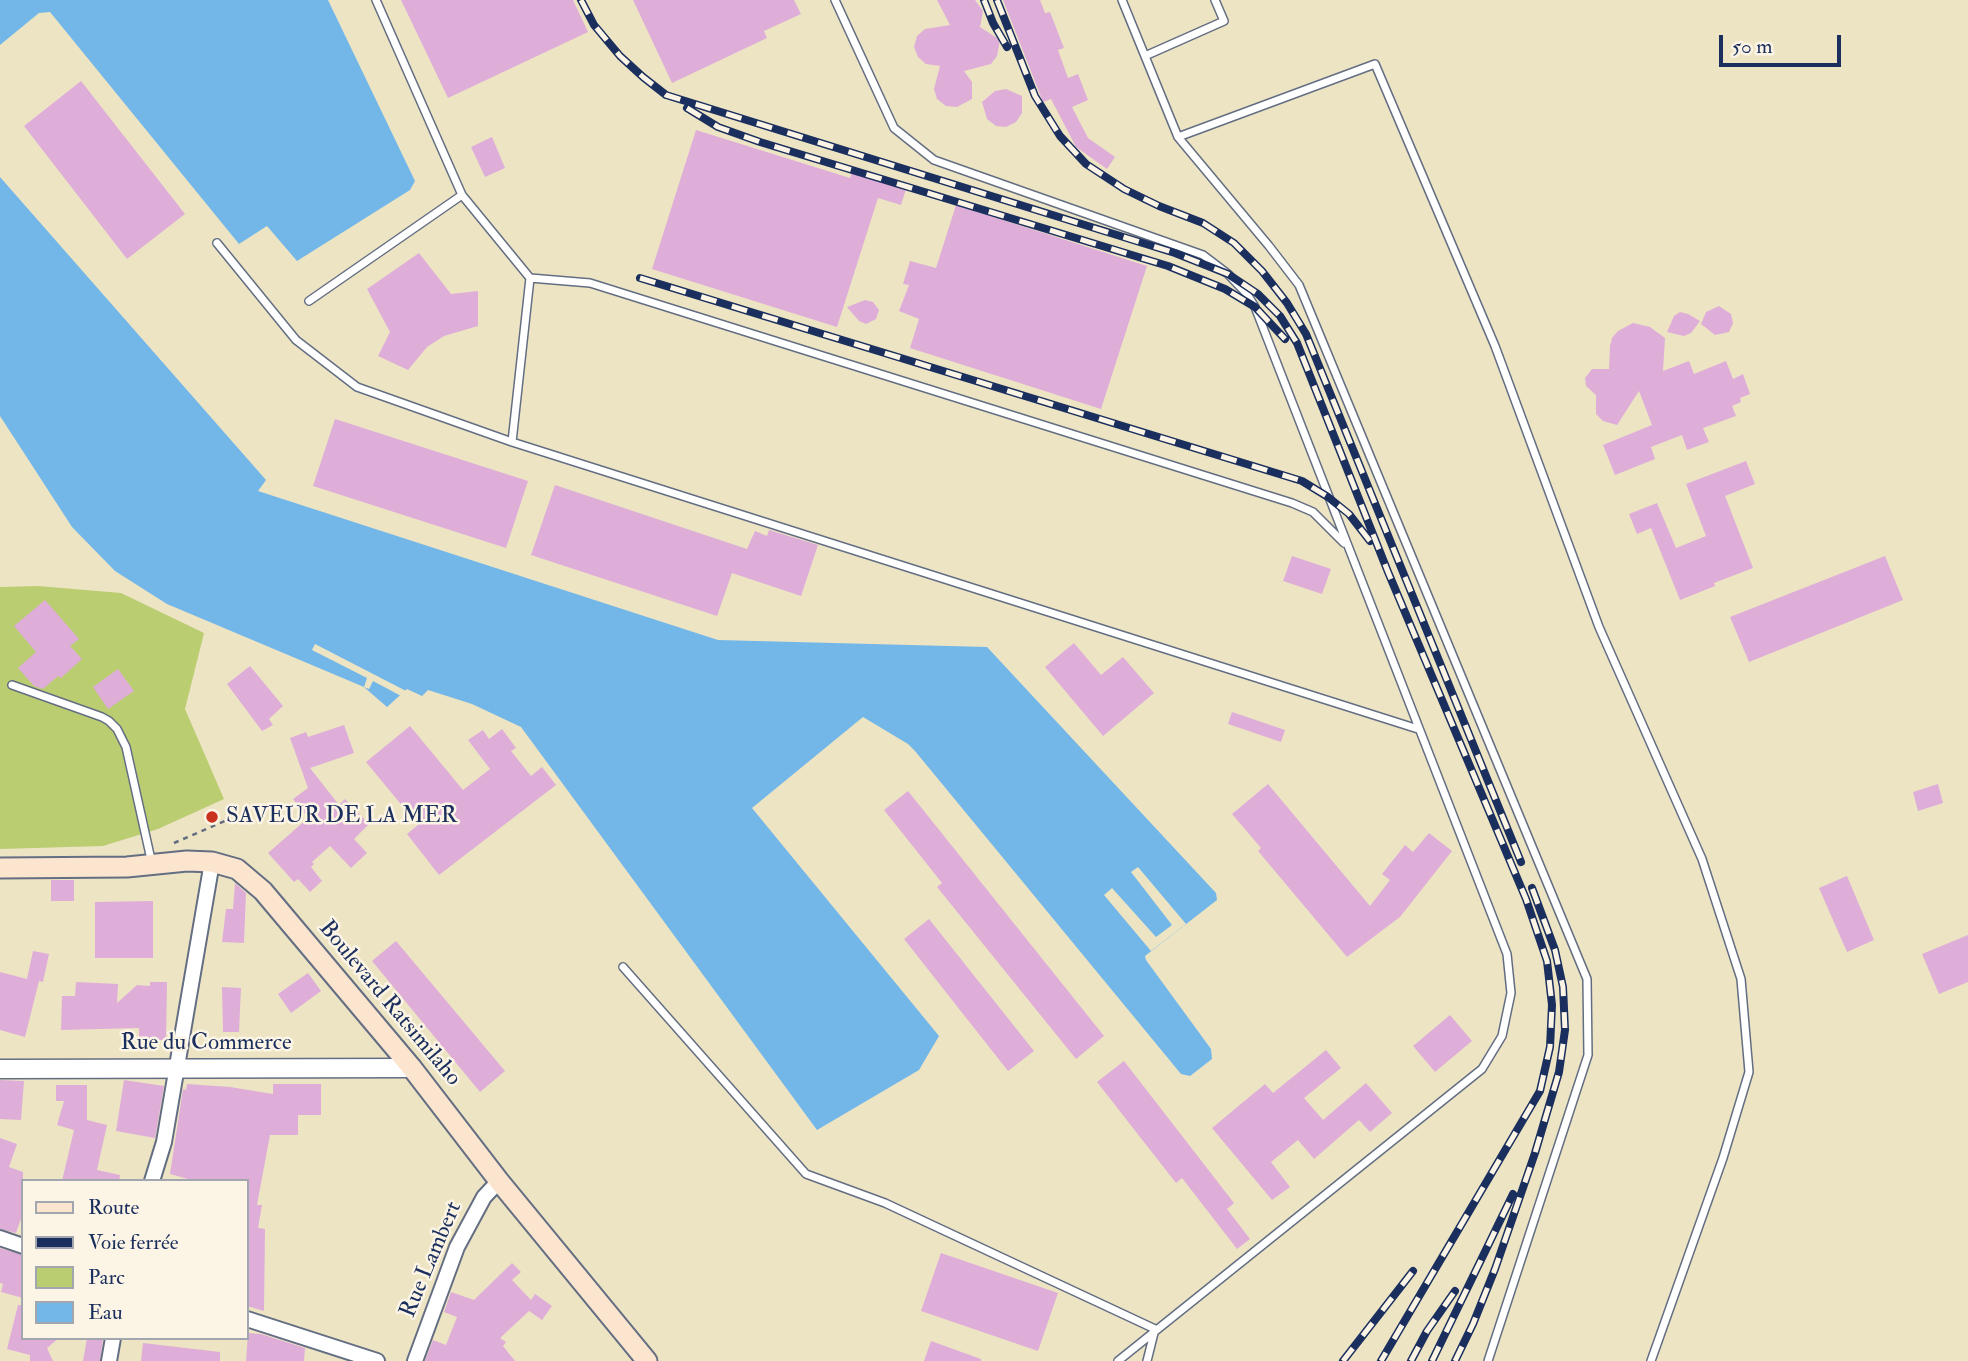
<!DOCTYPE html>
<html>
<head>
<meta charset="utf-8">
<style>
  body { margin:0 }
  #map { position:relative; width:1968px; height:1361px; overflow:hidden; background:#ede4c4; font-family:"IM FELL Double Pica",serif }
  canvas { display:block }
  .legend { position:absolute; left:21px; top:1179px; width:228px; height:161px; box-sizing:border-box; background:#fcf5e5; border:2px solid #a2a6af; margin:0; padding:9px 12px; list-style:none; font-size:21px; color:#1b2f5e }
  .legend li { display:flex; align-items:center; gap:14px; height:35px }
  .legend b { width:35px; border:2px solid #a2a6af }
  .scale { position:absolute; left:1719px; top:35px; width:122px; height:32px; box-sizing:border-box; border:4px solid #1b2f5e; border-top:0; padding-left:9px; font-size:21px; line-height:24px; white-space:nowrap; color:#1b2f5e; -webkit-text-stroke:5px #fcf5e5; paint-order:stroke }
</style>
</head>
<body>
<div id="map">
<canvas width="1968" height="1361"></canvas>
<ul class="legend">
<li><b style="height:9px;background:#fce5cf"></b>Route</li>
<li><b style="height:9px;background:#1b2f5e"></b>Voie ferrée</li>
<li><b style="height:19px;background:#bacd71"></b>Parc</li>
<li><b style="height:19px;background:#73b7e9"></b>Eau</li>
</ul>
<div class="scale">50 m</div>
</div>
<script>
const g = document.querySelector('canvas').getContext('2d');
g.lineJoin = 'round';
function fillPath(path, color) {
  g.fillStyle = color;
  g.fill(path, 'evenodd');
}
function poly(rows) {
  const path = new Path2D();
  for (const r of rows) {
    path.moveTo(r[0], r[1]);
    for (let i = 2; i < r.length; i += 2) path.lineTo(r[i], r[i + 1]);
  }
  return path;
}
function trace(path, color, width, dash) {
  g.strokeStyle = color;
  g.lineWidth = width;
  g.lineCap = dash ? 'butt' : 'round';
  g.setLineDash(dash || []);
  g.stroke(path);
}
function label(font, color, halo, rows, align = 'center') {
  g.font = font + ' "IM FELL Double Pica",serif';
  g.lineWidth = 5;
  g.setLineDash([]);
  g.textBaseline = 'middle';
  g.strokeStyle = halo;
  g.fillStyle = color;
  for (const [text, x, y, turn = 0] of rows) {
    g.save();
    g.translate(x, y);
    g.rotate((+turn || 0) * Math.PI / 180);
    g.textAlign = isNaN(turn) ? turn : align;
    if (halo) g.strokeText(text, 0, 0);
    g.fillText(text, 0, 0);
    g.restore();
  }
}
const green = poly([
  [38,586,121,593,204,633,185,709,224,799,158,829,103,846,0,849,0,587]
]);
const water = poly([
  [0,0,328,0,415,181,410,190,297,261,267,226,239,244,50,12,39,13,0,45],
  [0,177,266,480,258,491,718,640,987,647,1216,893,1217,900,1145,956,1146,960,1211,1049,1212,1059,1190,1076,1181,1074,915,751,908,744,863,717,752,808,939,1036,919,1070,817,1130,521,727,472,704,428,690,422,696,407,689,387,707,364,687,167,604,115,571,72,527,0,416]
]);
const pier = poly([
  [315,644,412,694,411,695,407,693,403,697,373,681,369,689,364,687,367,678,312,650],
  [1138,867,1186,924,1151,951,1104,895,1112,888,1156,937,1172,925,1131,872]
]);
const building = poly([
  [401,0,573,0,588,32,448,98],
  [633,0,794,0,801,14,764,31,767,38,672,83],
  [937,0,975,0,983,11,980,27,1000,40,997,56,991,64,964,71,972,82,972,99,957,107,946,106,937,99,934,89,940,66,926,64,918,57,914,47,917,36,925,29,950,25],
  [1003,0,1040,0,1045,13,1050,12,1064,48,1058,50,1068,78,1078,74,1088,100,1072,107,1088,138,1115,157,1107,169,1076,147,1051,99,1043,102],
  [81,81,185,214,127,259,24,126],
  [1006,89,1022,96,1022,113,1016,122,1006,127,996,126,987,119,982,102,995,91],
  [696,130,850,178,852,172,906,189,901,205,878,198,837,327,652,269],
  [492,137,505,168,485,177,471,147],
  [956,205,1147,266,1101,409,910,348,919,319,899,311,909,285,903,284,910,261,936,268],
  [419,253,451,294,478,291,478,326,444,336,427,347,408,370,378,356,390,332,367,289],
  [865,300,873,302,879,310,876,319,866,324,859,321,847,307],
  [1719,306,1731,314,1733,323,1729,332,1715,335,1701,324,1706,312],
  [1680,312,1688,314,1700,321,1691,333,1684,336,1667,332,1674,316],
  [1633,323,1650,327,1665,338,1663,371,1689,361,1694,374,1726,361,1733,379,1743,374,1750,394,1740,398,1741,402,1732,406,1736,416,1703,428,1709,442,1687,450,1682,435,1651,447,1655,459,1615,475,1603,445,1652,425,1639,391,1617,425,1603,421,1596,414,1596,395,1586,386,1585,378,1592,369,1609,369,1610,346,1612,338,1618,331],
  [335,419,528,481,506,548,313,486],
  [1746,461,1755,484,1725,496,1753,568,1714,583,1715,586,1680,600,1651,528,1637,534,1629,514,1657,503,1676,548,1706,536,1686,484],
  [555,485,747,549,755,531,767,536,769,530,818,545,801,596,732,573,717,616,531,555],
  [1292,556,1331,569,1322,594,1283,581],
  [1885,556,1903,600,1749,662,1730,617],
  [45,600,79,639,70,646,82,659,61,678,58,676,43,689,34,686,18,668,36,652,14,626],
  [1074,643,1101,675,1123,657,1154,693,1103,736,1045,667],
  [250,666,283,706,269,719,273,725,262,731,227,684],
  [118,669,134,691,108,709,93,687],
  [1232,712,1285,730,1281,742,1228,724],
  [344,725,354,753,310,768,339,805,345,799,369,824,354,839,367,853,351,868,330,846,312,862,314,864,311,867,322,881,310,892,298,879,294,882,268,853,308,818,293,799,308,788,290,738,306,732,308,737],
  [410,726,463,790,490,769,468,740,483,730,489,739,502,729,516,748,511,751,531,776,542,767,556,785,439,875,407,834,418,825,366,762],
  [1268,784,1370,906,1390,880,1382,874,1405,845,1413,852,1429,833,1452,851,1400,917,1347,957,1258,851,1261,848,1232,814],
  [1938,784,1943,803,1918,811,1913,792],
  [908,791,1104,1036,1076,1059,937,887,942,883,884,810],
  [1847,876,1874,940,1847,952,1819,888],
  [51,880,74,880,74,901,51,901],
  [235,883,246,893,244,943,222,942,226,909,233,909],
  [153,901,153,958,95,958,95,902],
  [929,919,1034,1051,1008,1071,904,939],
  [1968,935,1968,982,1939,994,1922,954],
  [396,941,505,1071,480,1092,372,961],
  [33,951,49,954,43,982,39,981,25,1037,0,1030,0,972,27,979],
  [308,973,321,991,291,1013,278,994],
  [76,982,118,984,117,1003,137,985,150,986,150,982,167,982,166,1040,139,1040,139,1028,61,1030,62,996,75,996],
  [222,987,241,988,239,1032,223,1032],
  [1450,1015,1472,1041,1435,1072,1413,1046],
  [1326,1050,1341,1068,1304,1098,1323,1120,1366,1083,1392,1113,1370,1132,1359,1120,1314,1159,1298,1140,1271,1162,1290,1187,1272,1200,1212,1128,1265,1084,1273,1093],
  [1124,1061,1234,1203,1227,1209,1250,1239,1237,1249,1182,1178,1176,1183,1097,1082],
  [0,1080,24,1081,21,1120,0,1119],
  [124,1080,164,1086,155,1138,116,1131],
  [187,1084,230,1087,273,1094,273,1084,321,1084,321,1115,298,1115,298,1135,270,1135,257,1205,262,1205,258,1228,265,1229,264,1311,247,1306,247,1181,195,1181,170,1174,183,1089,186,1090],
  [56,1085,87,1085,87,1120,107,1125,97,1170,120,1175,119,1181,62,1181,74,1130,57,1125,64,1101,56,1101],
  [0,1138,17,1144,9,1167,23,1172,23,1213,16,1233,0,1229],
  [0,1248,23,1255,23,1298,1,1292,3,1284,0,1283],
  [941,1253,1058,1293,1038,1351,921,1311],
  [512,1263,521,1272,512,1280,531,1300,535,1294,552,1306,542,1320,529,1311,500,1338,506,1342,503,1346,515,1361,425,1361,433,1340,446,1345,457,1317,444,1312,451,1292,474,1300],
  [18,1305,23,1305,23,1338,59,1338,47,1348,53,1361,30,1361,30,1355,7,1349],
  [248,1333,261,1334,305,1348,304,1361,246,1361],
  [87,1338,103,1338,100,1361,83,1361],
  [931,1341,981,1359,981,1361,924,1361],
  [143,1343,220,1352,220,1361,141,1361]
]);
const path = poly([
  [174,843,227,820]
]);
const service = poly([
  [376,0,462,195,530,278,512,442],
  [835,0,894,128,934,160,1203,255,1228,274,1247,294,1255,307,1507,954,1511,993,1502,1036,1482,1069,1118,1361],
  [1122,0,1178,137,1269,246,1299,285,1587,979,1588,1055,1488,1361],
  [1145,56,1224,21,1215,0],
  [1178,137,1375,64,1495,346,1599,627,1702,859,1741,979,1749,1072,1723,1158,1651,1361],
  [217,243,296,340,357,387,512,442,1418,729],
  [530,278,590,283,1292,503,1313,512,1344,543],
  [309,301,462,195],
  [12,685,102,717,109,721,117,729,126,747,152,864],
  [623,967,806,1174,885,1203,1155,1329,1147,1361]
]);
const minor = poly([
  [152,1181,164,1142,212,862],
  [0,1238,23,1246],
  [247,1319,377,1361],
  [109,1361,113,1338],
  [415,1361,457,1247,484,1197,499,1181]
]);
const tertiary = poly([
  [0,1069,412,1068]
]);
const secondary = poly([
  [0,868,127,867,187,861,212,862,237,869,263,891,412,1068,499,1181,647,1361]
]);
const rail = poly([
  [581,0,594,25,620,56,643,77,666,95,1175,253,1228,274,1258,294,1280,316,1297,343,1388,572,1526,899,1547,961,1552,1005,1550,1047,1540,1091,1381,1361],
  [984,0,993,23,1007,47],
  [997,0,1035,96,1060,136,1086,164,1124,189,1159,206,1203,223,1234,243,1262,271,1287,303,1306,334,1521,862],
  [687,108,718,127,760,142,1168,266,1225,289,1255,307,1285,339],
  [640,278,1302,481,1328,497,1349,514,1370,541],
  [1343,1361,1413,1271],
  [1411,1361,1427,1331,1455,1291],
  [1432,1361,1513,1194],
  [1455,1361,1473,1324,1495,1269,1535,1153,1559,1072,1565,1030,1563,987,1555,950,1532,888]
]);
const markers = [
  [212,817,7,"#c8321e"]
];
const poiNames = [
  ["SAVEUR DE LA MER",226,817]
];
const streetNames = [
  ["Boulevard Ratsimilaho",389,1004,50],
  ["Rue du Commerce",206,1044],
  ["Rue Lambert",432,1260,-67]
];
fillPath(green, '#bacd71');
fillPath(water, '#73b7e9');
fillPath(pier, '#ede4c4');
fillPath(building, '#deaed9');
trace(service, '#646e82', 10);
trace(minor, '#646e82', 18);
trace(tertiary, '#646e82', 21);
trace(secondary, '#646e82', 23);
trace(path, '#646e82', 2.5, [5, 5]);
trace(service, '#fff', 7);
trace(minor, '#fff', 14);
trace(tertiary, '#fff', 18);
trace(secondary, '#fce5cf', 19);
trace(rail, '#1b2f5e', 8);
trace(rail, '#fcf5e5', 5, [16]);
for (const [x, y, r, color] of markers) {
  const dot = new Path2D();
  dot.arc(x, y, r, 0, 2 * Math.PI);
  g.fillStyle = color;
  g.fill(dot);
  trace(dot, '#fcf5e5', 2.5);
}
label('23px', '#1b2f5e', '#fcf5e5', poiNames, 'left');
label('23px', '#1b2f5e', '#fcf5e5', streetNames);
</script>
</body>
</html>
